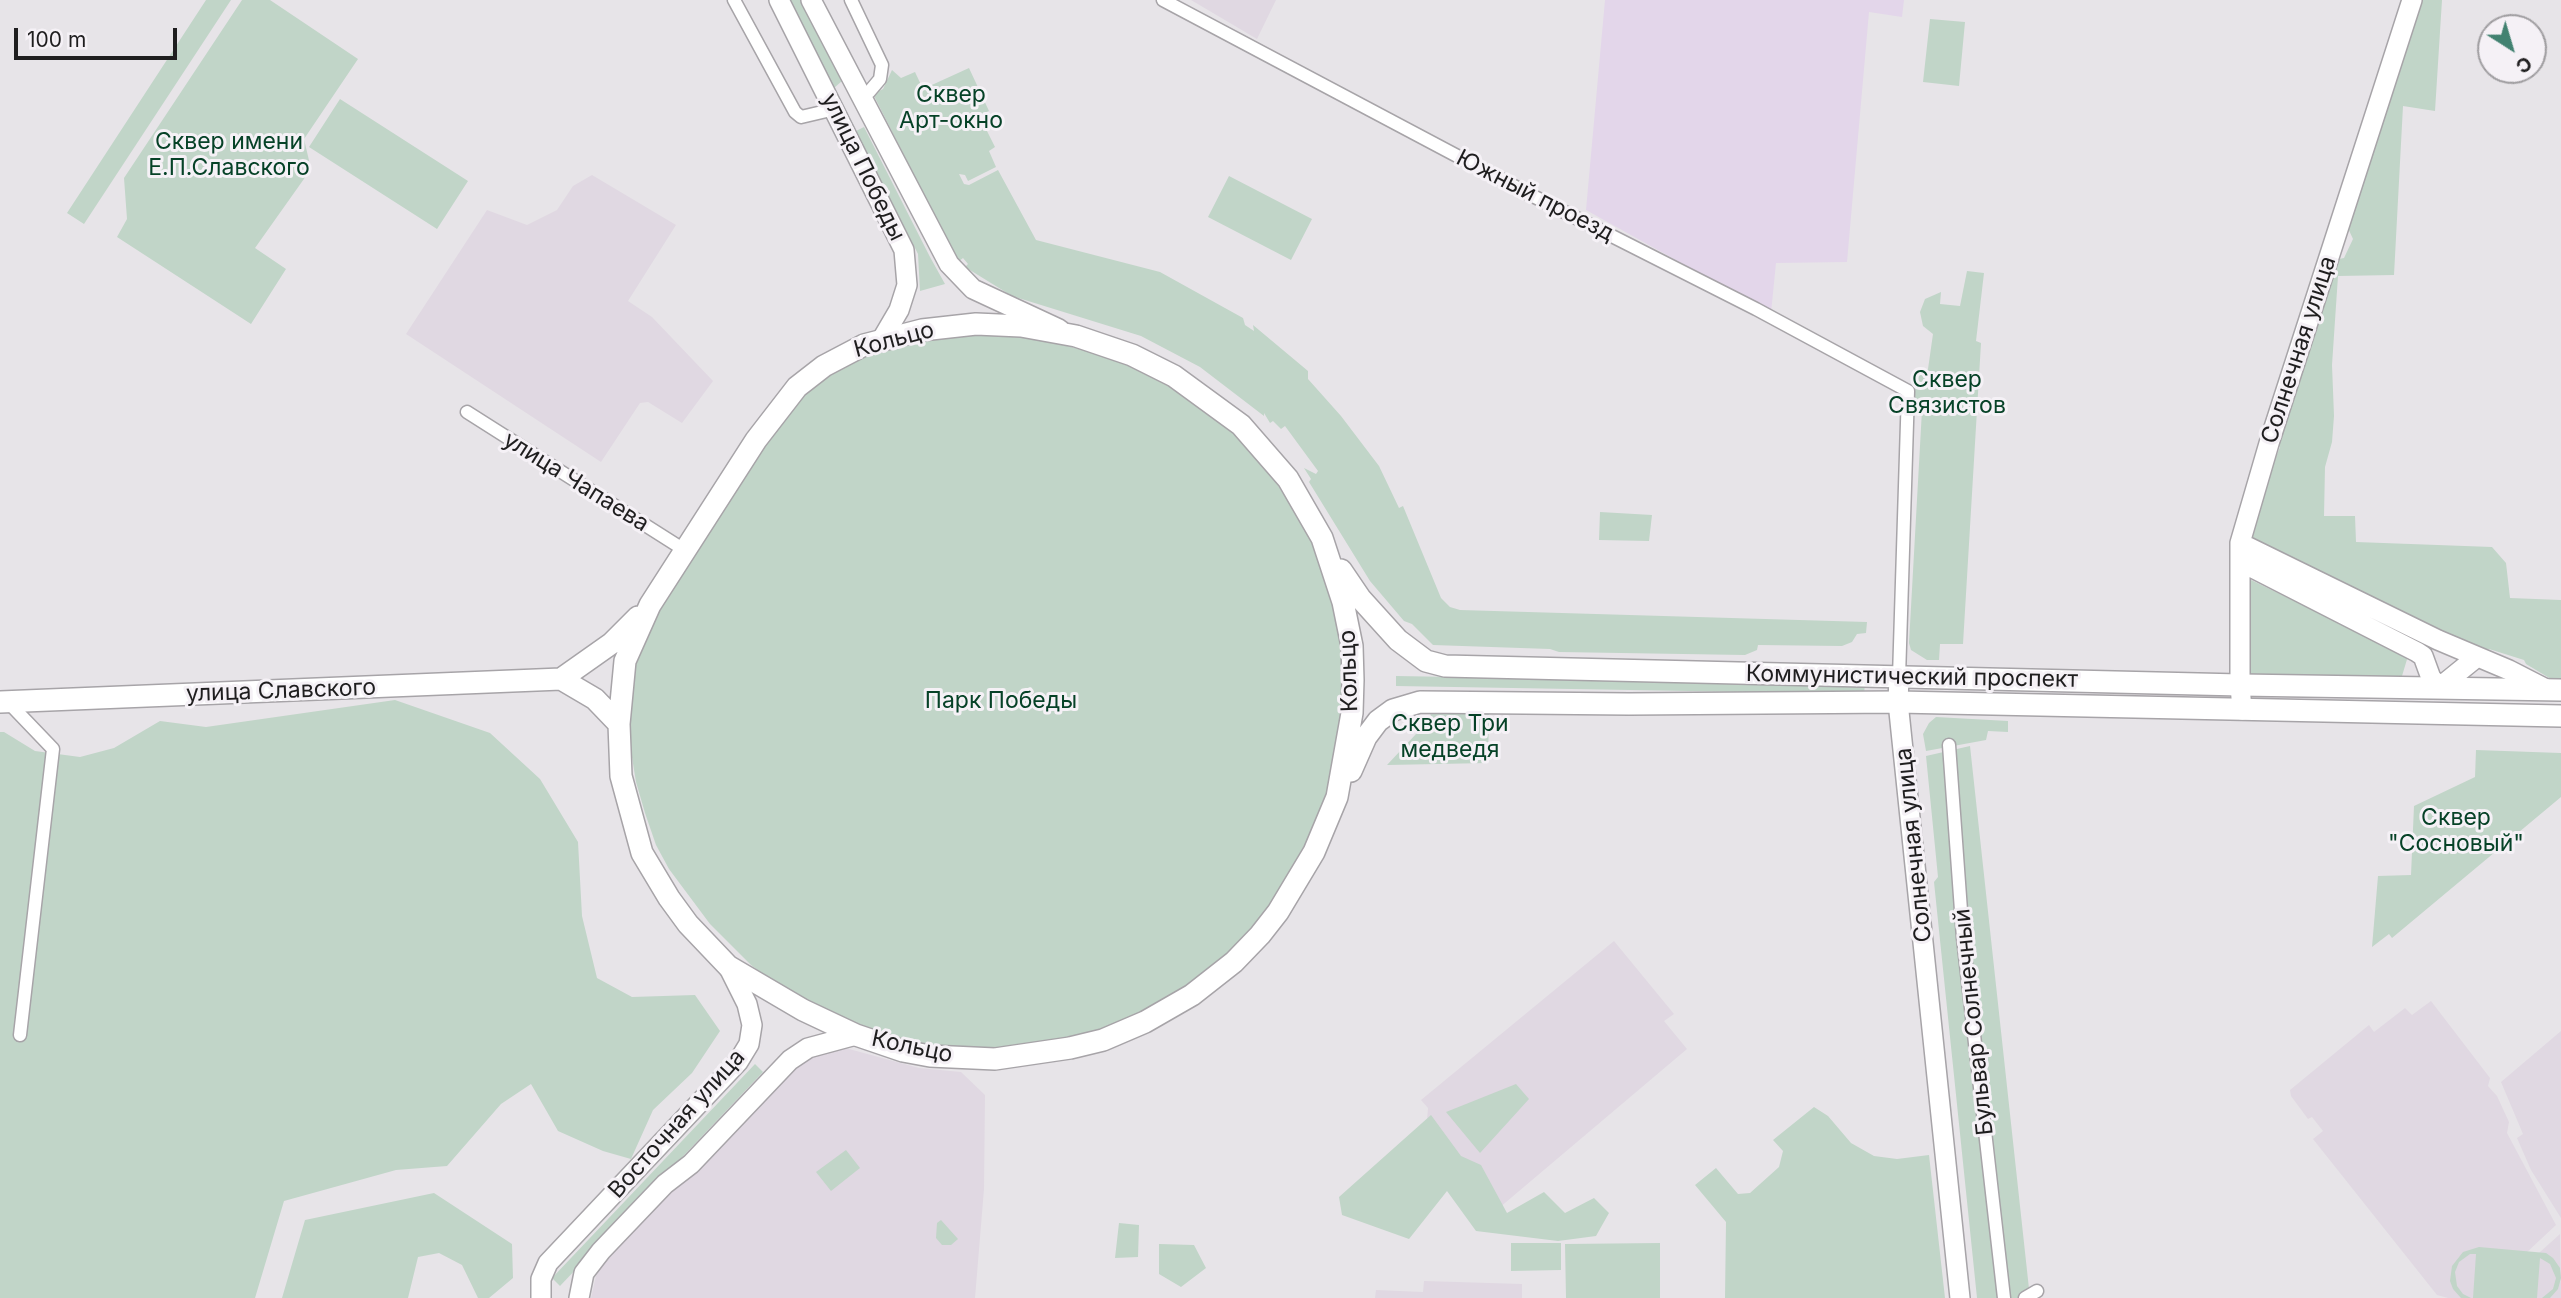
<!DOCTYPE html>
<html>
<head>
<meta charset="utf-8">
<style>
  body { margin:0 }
  #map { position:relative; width:2561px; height:1298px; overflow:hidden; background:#e7e4e8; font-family:Inter,sans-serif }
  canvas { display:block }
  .north { position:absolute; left:2477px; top:14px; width:70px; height:70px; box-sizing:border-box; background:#f5f1f6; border:2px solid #9f9da0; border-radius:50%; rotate:143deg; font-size:19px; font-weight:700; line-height:28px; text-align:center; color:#1f1e1f }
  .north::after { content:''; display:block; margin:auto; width:24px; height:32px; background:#428271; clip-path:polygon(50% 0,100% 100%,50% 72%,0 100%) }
  .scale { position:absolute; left:14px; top:28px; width:163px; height:32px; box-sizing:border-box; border:4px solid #1f1e1f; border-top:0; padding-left:9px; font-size:21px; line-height:24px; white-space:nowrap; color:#1f1e1f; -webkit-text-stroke:5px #f5f1f6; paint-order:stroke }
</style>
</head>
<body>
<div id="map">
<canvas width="2561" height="1298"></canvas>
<div class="north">С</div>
<div class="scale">100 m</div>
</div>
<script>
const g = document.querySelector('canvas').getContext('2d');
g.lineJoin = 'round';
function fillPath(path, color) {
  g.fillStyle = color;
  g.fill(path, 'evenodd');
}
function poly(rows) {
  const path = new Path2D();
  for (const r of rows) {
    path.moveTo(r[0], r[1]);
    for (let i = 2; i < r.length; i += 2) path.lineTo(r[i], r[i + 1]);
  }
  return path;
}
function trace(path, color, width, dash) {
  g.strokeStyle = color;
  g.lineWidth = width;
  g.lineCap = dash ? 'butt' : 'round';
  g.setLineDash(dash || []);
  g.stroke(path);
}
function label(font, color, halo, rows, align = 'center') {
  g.font = font + ' Inter,sans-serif';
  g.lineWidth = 6;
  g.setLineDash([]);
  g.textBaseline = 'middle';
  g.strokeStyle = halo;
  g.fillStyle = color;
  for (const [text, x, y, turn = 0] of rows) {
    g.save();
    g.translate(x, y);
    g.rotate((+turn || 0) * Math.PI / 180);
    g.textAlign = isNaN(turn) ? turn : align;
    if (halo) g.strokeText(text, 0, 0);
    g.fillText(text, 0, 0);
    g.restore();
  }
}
const commercial = poly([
  [1605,0,1904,0,1902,17,1869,12,1847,262,1776,263,1771,313,1586,210]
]);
const built = poly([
  [1191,0,1276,0,1257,39],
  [592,175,676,225,628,301,652,317,713,381,682,423,648,402,640,403,601,462,406,334,487,210,527,225,557,210,573,186],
  [1614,941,1674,1014,1664,1021,1687,1049,1499,1208,1427,1120,1428,1108,1421,1100],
  [2431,1001,2490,1078,2488,1086,2497,1096,2509,1122,2507,1133,2556,1225,2478,1298,2448,1298,2437,1295,2313,1139,2323,1131,2312,1117,2308,1119,2291,1096,2290,1090,2369,1025,2374,1032,2405,1008,2412,1015],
  [2561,1031,2561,1218,2531,1170,2517,1138,2523,1134,2501,1082],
  [838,1046,919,1068,961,1072,985,1095,984,1189,975,1298,591,1298,596,1276,608,1255,668,1193,807,1056],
  [2560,1234,2561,1298,2489,1298],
  [1424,1281,1522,1284,1522,1298,1375,1298,1376,1290,1423,1292]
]);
const green = poly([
  [206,0,231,0,84,224,67,213],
  [242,0,270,0,358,59,304,139,311,169,255,248,286,269,251,324,117,237,127,219,124,178],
  [790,0,801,0,842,81,834,88],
  [2419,0,2442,0,2435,111,2403,106,2394,275,2338,276,2332,365,2334,416,2332,442,2325,467,2324,516,2355,516,2356,542,2492,547,2506,563,2510,598,2561,600,2561,682,2556,682,2526,664,2524,660,2489,649,2485,651,2471,651,2251,538,2269,460,2276,457,2280,447,2274,439,2334,260,2344,258,2353,239,2347,226],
  [1930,19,1965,22,1959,86,1923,82],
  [969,68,989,111,979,115,995,147,989,151,996,167,968,181,965,175,959,174,964,184,969,185,998,170,1036,240,1160,272,1243,318,1245,325,1254,331,1253,325,1308,371,1308,379,1341,416,1379,466,1399,508,1403,506,1441,598,1450,607,1460,610,1867,622,1866,633,1857,634,1852,642,1842,646,1758,645,1757,650,1745,655,1559,652,1550,649,1433,645,1412,624,1404,621,1370,581,1309,482,1311,479,1304,468,1316,474,1318,471,1285,426,1281,429,1273,421,1270,423,1264,413,1264,416,1200,367,1141,336,1012,296,965,267,968,264,963,258,958,262,873,94,883,89,892,70,901,78,915,72,923,89],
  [340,99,468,181,437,229,309,147],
  [864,127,930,257,945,284,920,291,918,254,856,131],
  [1229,176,1312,219,1291,260,1208,217],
  [1967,271,1984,273,1976,341,1981,343,1963,644,1940,644,1939,660,1927,660,1911,650,1909,643,1922,410,1913,408,1917,374,1928,369,1933,334,1923,326,1920,312,1925,299,1941,292,1940,304,1960,306],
  [960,333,1018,334,1120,359,1167,382,1238,434,1272,476,1307,531,1320,559,1336,612,1344,660,1342,731,1325,806,1308,845,1272,905,1240,943,1200,978,1162,1003,1100,1030,1075,1038,986,1050,912,1043,840,1019,774,983,751,965,710,924,669,869,656,845,645,813,636,782,628,733,634,661,645,633,766,440,799,397,820,379,881,347],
  [1600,512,1652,515,1649,541,1599,540],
  [2249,579,2408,656,2402,676,2248,676],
  [1396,676,1865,684,1864,694,1396,686],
  [395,700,490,733,540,779,578,842,582,916,597,978,632,997,695,995,720,1031,692,1073,653,1110,631,1159,603,1151,558,1131,531,1084,501,1104,447,1166,396,1170,284,1201,255,1298,0,1298,0,732,4,732,35,751,80,757,114,748,160,721,206,727],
  [1430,711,1489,712,1488,763,1387,765,1431,718],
  [1936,717,2008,721,2008,732,1988,731,1986,740,1926,751,1923,734,1929,723],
  [1970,746,2030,1298,1977,1298,1934,882,1938,877,1926,756],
  [2476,750,2561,753,2561,797,2392,938,2389,934,2372,947,2378,876,2411,875,2414,806,2475,777],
  [755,1064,763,1072,560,1286,552,1278],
  [1516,1084,1529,1099,1480,1153,1446,1112],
  [1814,1107,1828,1116,1851,1143,1874,1156,1897,1159,1929,1155,1945,1298,1725,1298,1726,1222,1695,1185,1716,1168,1738,1194,1750,1193,1779,1167,1783,1151,1773,1140],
  [1431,1115,1461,1156,1481,1165,1507,1213,1544,1192,1565,1213,1594,1198,1609,1213,1596,1236,1558,1241,1476,1231,1447,1191,1409,1239,1342,1215,1339,1197],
  [846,1150,860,1168,831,1191,816,1172],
  [434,1193,512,1244,513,1278,489,1298,478,1298,462,1265,439,1253,418,1257,408,1298,282,1298,305,1220],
  [941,1220,958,1239,951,1245,942,1245,936,1238,937,1223],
  [1119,1223,1139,1225,1138,1257,1115,1258],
  [1511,1243,1561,1243,1561,1270,1511,1271],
  [1660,1243,1660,1298,1566,1298,1565,1244],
  [1159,1244,1194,1245,1206,1268,1181,1287,1159,1274],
  [2479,1247,2546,1253,2553,1258,2560,1268,2561,1278,2558,1289,2550,1298,2542,1298,2553,1289,2556,1278,2550,1264,2540,1258,2537,1298,2473,1298,2476,1254,2470,1254,2459,1262,2455,1272,2457,1286,2463,1294,2471,1298,2461,1298,2453,1289,2450,1281,2452,1266,2463,1252]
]);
const street = poly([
  [734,0,795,112,801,117,835,109],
  [851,0,882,65,880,79,869,92,860,98],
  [1163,0,1527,193,1756,309,1908,391,1899,677],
  [467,412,686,551],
  [8,702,53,749,20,1035],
  [1949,745,1963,938,2004,1298],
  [2025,1298,2037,1291]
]);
const secondary = poly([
  [779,0,904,250,907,285,899,310,882,339],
  [811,0,949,264,973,289,1059,329],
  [2240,543,2438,640,2509,670,2548,690],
  [2241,562,2417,652,2423,656,2431,678,2440,687],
  [1899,677,1898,702,1960,1298],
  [2440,687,2477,657],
  [2242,710,2240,685,2240,543,2270,440,2412,0],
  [541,1298,541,1279,548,1263,738,1062,749,1044,752,1025,747,1004,728,966],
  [579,1298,584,1273,601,1251,665,1184,691,1164,790,1060,808,1048,856,1035]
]);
const primary = poly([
  [976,324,1021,326,1076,336,1132,355,1174,376,1241,425,1288,479,1322,538,1343,602,1352,646,1353,680,1352,713,1337,797,1314,852,1278,912,1260,935,1234,962,1192,995,1145,1022,1103,1040,1070,1048,995,1059,930,1056,903,1051,856,1035,803,1010,728,966,688,924,669,898,642,853,621,776,619,724,625,661,650,605,756,440,797,387,824,366,864,345,922,330,976,324],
  [1341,570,1360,598,1398,640,1426,661,1445,666,2240,685,2561,690],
  [561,679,612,643,638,617],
  [561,679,595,699,619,724],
  [0,702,561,679],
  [1351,771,1366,737,1378,721,1393,710,1420,702,1629,704,1898,702,2561,716]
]);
const parkNames = [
  ["Сквер",951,95],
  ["Арт-окно",951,121],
  ["Сквер имени",229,142],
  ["Е.П.Славского",229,168],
  ["Сквер",1947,380],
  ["Связистов",1947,406],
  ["Парк Победы",1001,701],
  ["Сквер Три",1450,724],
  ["медведя",1450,750],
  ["Сквер",2456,818],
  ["\"Сосновый\"",2456,844]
];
const streetNames = [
  ["улица Победы",863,167,64],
  ["Южный проезд",1535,196,27],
  ["Кольцо",894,340,-15],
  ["Солнечная улица",2299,350,-72],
  ["улица Чапаева",576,482,32],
  ["Кольцо",1349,671,-92],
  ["Коммунистический проспект",1912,677,1],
  ["улица Славского",281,691,-2],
  ["Солнечная улица",1914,845,-96],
  ["Бульвар Солнечный",1974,1022,-96],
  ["Кольцо",912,1047,12],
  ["Восточная улица",677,1124,-48]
];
fillPath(commercial, '#e3d6ea');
fillPath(built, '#e0d8e2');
fillPath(green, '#c1d5c8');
trace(street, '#a7a4a8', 15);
trace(secondary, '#a7a4a8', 22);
trace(primary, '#a7a4a8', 24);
trace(street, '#fff', 12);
trace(secondary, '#fff', 19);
trace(primary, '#fff', 21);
label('23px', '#064227', '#f5f1f6', parkNames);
label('23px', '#1f1e1f', '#f5f1f6', streetNames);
</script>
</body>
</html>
